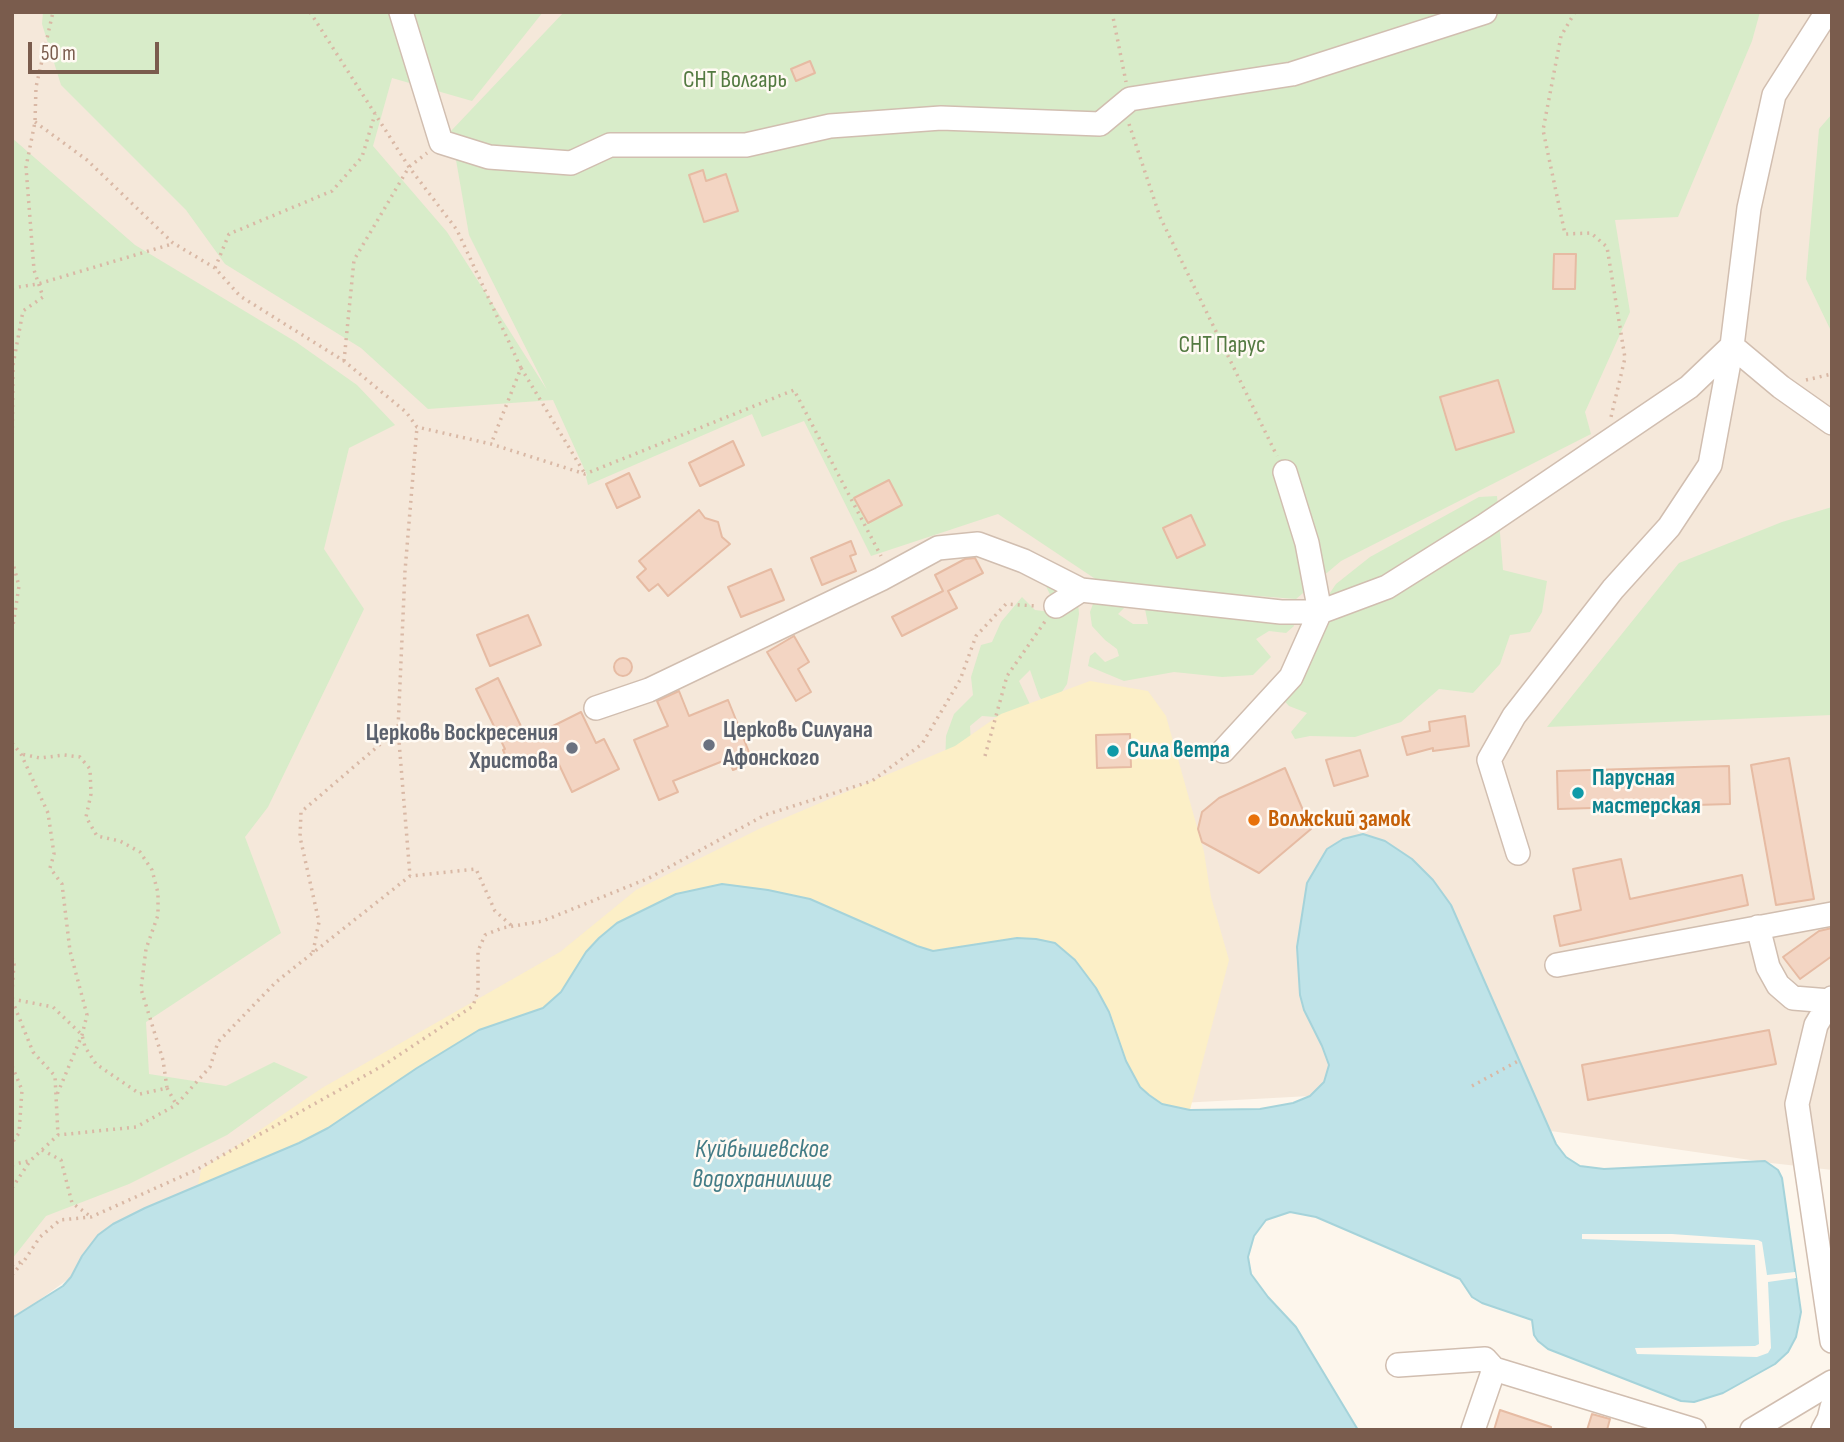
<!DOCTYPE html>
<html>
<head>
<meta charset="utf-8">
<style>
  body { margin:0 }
  #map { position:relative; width:1844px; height:1442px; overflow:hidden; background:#fdf6ec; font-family:"Sofia Sans Condensed",sans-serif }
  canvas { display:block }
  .frame { position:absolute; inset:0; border:14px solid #7a5c4d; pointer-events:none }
  .scale { position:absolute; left:28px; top:42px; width:131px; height:32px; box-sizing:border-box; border:4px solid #7a5c4d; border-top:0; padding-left:9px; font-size:21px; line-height:24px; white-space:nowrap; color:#7a5c4d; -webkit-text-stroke:5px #fffaf3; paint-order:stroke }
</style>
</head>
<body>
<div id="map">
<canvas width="1844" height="1442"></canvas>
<div class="frame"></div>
<div class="scale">50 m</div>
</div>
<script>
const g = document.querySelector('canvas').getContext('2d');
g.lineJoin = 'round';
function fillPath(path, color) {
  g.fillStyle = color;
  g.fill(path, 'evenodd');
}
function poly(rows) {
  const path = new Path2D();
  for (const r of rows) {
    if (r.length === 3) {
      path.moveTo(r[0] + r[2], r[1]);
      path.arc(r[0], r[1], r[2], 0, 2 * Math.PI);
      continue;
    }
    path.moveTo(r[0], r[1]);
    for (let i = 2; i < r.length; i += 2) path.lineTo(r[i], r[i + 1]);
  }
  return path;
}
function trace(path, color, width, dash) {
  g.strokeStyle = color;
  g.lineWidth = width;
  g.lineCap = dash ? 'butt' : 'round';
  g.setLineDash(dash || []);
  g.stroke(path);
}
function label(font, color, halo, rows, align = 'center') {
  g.font = font + ' "Sofia Sans Condensed",sans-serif';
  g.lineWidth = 5;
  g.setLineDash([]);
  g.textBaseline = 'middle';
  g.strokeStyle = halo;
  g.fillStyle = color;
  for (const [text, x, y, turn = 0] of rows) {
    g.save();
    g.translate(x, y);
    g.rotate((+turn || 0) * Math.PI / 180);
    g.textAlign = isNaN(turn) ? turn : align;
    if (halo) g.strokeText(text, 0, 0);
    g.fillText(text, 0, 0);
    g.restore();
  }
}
const residential = poly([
  [12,12,1832,12,1832,1170,1771,1163,1310,1096,1162,1104,543,1008,71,1277,12,1320]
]);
const green = poly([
  [43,12,543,12,472,101,392,78,373,146,447,232,547,390,469,235,451,131,564,12,1760,12,1752,41,1678,217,1615,220,1630,312,1585,412,1591,434,1341,561,1296,599,1103,584,998,514,871,556,804,421,762,437,752,414,588,485,586,477,587,475,553,400,428,409,361,348,225,264,186,210,61,85,42,24],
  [1832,114,1832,333,1806,279,1819,129],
  [12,138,135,245,296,342,357,385,395,425,349,448,324,549,364,609,268,807,245,837,281,933,146,1022,149,1074,226,1086,274,1062,308,1077,227,1135,129,1184,46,1216,12,1259],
  [1497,496,1503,570,1547,581,1542,612,1530,632,1510,635,1500,664,1473,693,1439,689,1401,722,1355,737,1310,736,1295,739,1291,732,1307,713,1289,706,1269,684,1300,647,1309,624,1336,584,1370,557,1479,497],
  [1832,507,1832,715,1547,727,1679,563,1782,522],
  [1043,580,1076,580,1079,614,1067,684,1049,711,1039,696,1030,670,1019,681,1034,713,1021,719,982,716,970,726,971,745,945,768,946,736,954,714,973,695,971,677,981,645,992,642,1001,622,1022,597,1035,610,1059,613],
  [1096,596,1127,605,1118,614,1133,624,1148,624,1144,604,1288,605,1294,626,1286,633,1269,631,1256,639,1271,657,1253,675,1222,677,1174,672,1124,681,1088,666,1090,656,1095,652,1105,662,1119,656,1117,649,1105,640,1092,626,1090,612]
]);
const sand = poly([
  [1090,681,1148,691,1166,716,1204,852,1211,897,1229,960,1190,1110,1162,1104,1140,1087,1126,1061,1109,1012,1096,988,1075,960,949,949,933,951,917,946,810,899,768,890,722,884,573,975,561,992,543,1008,479,1030,417,1068,328,1128,299,1143,198,1185,201,1170,322,1088,560,952,636,890,761,828,955,746,1001,714]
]);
const water = poly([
  [1363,834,1385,841,1412,859,1433,880,1451,905,1556,1144,1566,1157,1580,1166,1604,1169,1765,1161,1778,1170,1782,1178,1801,1312,1796,1337,1788,1352,1775,1364,1723,1393,1694,1402,1681,1401,1548,1349,1538,1341,1534,1335,1532,1320,1482,1303,1472,1297,1460,1279,1316,1217,1290,1212,1266,1220,1254,1236,1248,1257,1251,1274,1268,1297,1296,1327,1358,1430,12,1430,12,1318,63,1286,71,1277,82,1256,98,1235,113,1224,145,1208,299,1143,328,1128,417,1068,479,1030,543,1008,561,992,586,952,599,938,617,923,676,894,722,884,768,890,810,899,917,946,933,951,1017,938,1036,939,1055,943,1075,960,1096,988,1109,1012,1126,1061,1140,1087,1149,1095,1162,1104,1190,1110,1260,1109,1293,1103,1310,1096,1324,1082,1329,1065,1322,1046,1304,1010,1300,995,1297,947,1307,883,1327,849,1343,839,1363,834]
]);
const pier = poly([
  [1582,1234,1672,1234,1758,1240,1762,1242,1767,1275,1795,1272,1796,1278,1768,1282,1771,1348,1768,1353,1757,1357,1637,1354,1635,1348,1755,1346,1759,1344,1755,1245,1582,1239]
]);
const building = poly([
  [810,61,815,73,796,81,791,69,810,61],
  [703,170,706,181,726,174,738,211,704,222,689,175,703,170],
  [1554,254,1576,254,1575,289,1553,289,1554,254],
  [1498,380,1514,432,1456,450,1440,397,1498,380],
  [733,441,744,465,700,486,689,463,733,441],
  [629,473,640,497,617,508,606,484,629,473],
  [889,480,902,505,868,523,854,498,889,480],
  [699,510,705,518,718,522,722,537,730,544,668,596,658,584,649,591,637,577,646,569,639,561,699,510],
  [1191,515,1205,545,1177,558,1163,528,1191,515],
  [851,541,856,554,850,556,856,571,822,585,811,558,851,541],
  [975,558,983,573,948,591,957,608,902,636,892,617,943,591,935,575,965,559,975,558],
  [771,569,784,600,741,617,728,587,771,569],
  [528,615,541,645,490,666,477,635,528,615],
  [794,636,809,662,798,669,811,692,796,701,767,652,794,636],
  [623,667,9],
  [498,678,527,739,581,712,596,743,604,739,619,769,572,792,554,754,541,760,538,754,510,766,503,750,505,749,476,689,498,678],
  [679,691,689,716,728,700,753,762,733,770,728,759,673,781,678,792,659,800,634,740,668,726,657,701,679,691],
  [1465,716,1469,746,1433,751,1433,748,1407,755,1402,737,1430,731,1429,722,1465,716],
  [1130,734,1131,767,1097,768,1096,735,1130,734],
  [1360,750,1368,776,1334,786,1326,760,1360,750],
  [1789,758,1814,899,1776,905,1751,765,1789,758],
  [1729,766,1730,804,1558,809,1557,771,1729,766],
  [1285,768,1311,829,1259,873,1202,842,1198,829,1202,812,1219,798,1285,768],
  [1621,859,1630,899,1742,875,1748,905,1560,946,1554,916,1581,910,1573,869,1621,859],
  [1832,928,1832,956,1800,979,1783,957,1819,931,1832,928],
  [1769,1030,1776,1064,1588,1100,1582,1065,1769,1030],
  [1500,1410,1551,1427,1551,1430,1494,1430,1500,1410],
  [1592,1414,1610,1419,1607,1430,1587,1430,1592,1414]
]);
const path = poly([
  [310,12,409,167,457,230,521,368,491,444],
  [1112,12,1126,82],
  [1575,12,1561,36,1543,130,1565,234,1591,233,1607,247,1625,358,1611,417],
  [35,122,87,160,173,243,215,268,240,296,344,361,406,412,417,427,491,444,585,474,794,390,881,556],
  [1129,124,1160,217,1277,456],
  [215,268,229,234,332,191,362,157,375,114],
  [12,288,38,284,172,244],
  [344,361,354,260,409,167,427,153],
  [521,368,585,474],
  [1806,380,1832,374],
  [12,463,13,365,23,311,43,297,34,270,26,167,35,122,36,87,53,12],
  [12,560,19,586,12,632],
  [398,729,410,876],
  [12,743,21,754,48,813,54,854,50,868,62,884,70,951,87,1015,82,1035,56,1097],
  [985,756,1007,676,1046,620],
  [313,952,319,922,300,837,301,812,398,729,405,571,417,427],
  [12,957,14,964,12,992],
  [12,999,53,1007,82,1035,85,1047,96,1064,140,1094,167,1088,163,1060,141,989,146,949,158,915,158,893,152,870,140,852,120,841,97,836,86,817,91,794,90,769,80,757,64,755,40,758,21,754],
  [12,1000,33,1052,55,1076,58,1135],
  [12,1066,22,1090,19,1133,12,1143],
  [1472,1086,1520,1060],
  [167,1088,176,1104],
  [42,1150,61,1160,72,1203,90,1216],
  [12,1165,28,1161],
  [12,1188,30,1161,58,1135,136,1127,176,1105,210,1067,218,1042,276,982,410,876,476,869,495,911,512,926],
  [12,1265,24,1261,40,1237,60,1220,91,1217,196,1170,384,1065,473,1006,478,991,478,951,485,935,502,928,543,921,649,878,765,815,872,781,922,744,960,680,976,636,1006,604,1036,606],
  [12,1275,22,1263]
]);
const minor = poly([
  [401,12,441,142,489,157,571,163,610,145,746,145,830,126,941,118,1100,124,1130,99,1292,74,1485,12],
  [1732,346,1781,387,1832,423],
  [1056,606,1081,590],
  [596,708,649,690,881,579,938,548,978,544,1024,561,1081,590,1281,612,1320,612,1387,587,1484,526,1689,387,1732,346],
  [1223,751,1291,677,1320,612,1307,543,1285,472],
  [1518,853,1489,760,1514,716,1613,589,1669,527,1710,465,1732,346,1749,208,1774,95,1827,12],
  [1758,927,1768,967,1778,985,1793,998,1830,1001],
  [1557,965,1832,914],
  [1832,998,1816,1025,1797,1104,1832,1341],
  [1398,1365,1485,1359,1494,1369,1694,1430],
  [1473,1430,1494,1369],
  [1752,1430,1832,1382],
  [1823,1430,1829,1419,1832,1407]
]);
const markers = [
  [709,745,7,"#6b7280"],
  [572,748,7,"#6b7280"],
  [1113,751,7,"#0f9aa8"],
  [1578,793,7,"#0f9aa8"],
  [1254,820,7,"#e8710a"]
];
const parkNames = [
  ["СНТ Волгарь",735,81],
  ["СНТ Парус",1222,346]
];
const worshipNames = [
  ["Церковь Силуана",723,731],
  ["Афонского",723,759],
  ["Церковь Воскресения",558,734,"right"],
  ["Христова",558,762,"right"]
];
const cultureNames = [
  ["Сила ветра",1127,751],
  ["Парусная",1592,779],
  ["мастерская",1592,807]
];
const foodNames = [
  ["Волжский замок",1268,820]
];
const waterNames = [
  ["Куйбышевское",762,1150],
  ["водохранилище",762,1180]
];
fillPath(residential, '#f5e8da');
fillPath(green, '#d8ecc9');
fillPath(sand, '#fcefc7');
fillPath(water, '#bfe3e8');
trace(water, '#a5d3da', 2);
fillPath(pier, '#fdf6ec');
fillPath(building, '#f3d5c3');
trace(building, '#e6bba3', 2);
trace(minor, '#d1beb0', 26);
trace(path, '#d9b8a5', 3.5, [2, 5]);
trace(minor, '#fff', 23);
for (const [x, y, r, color] of markers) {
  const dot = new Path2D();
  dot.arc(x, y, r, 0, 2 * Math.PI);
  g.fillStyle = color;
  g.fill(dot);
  trace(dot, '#fffaf3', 2.5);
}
label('24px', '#537a41', '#fffaf3', parkNames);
label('bold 24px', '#5b616d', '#fffaf3', worshipNames, 'left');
label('bold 24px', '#0d838f', '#fffaf3', cultureNames, 'left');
label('bold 24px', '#c56008', '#fffaf3', foodNames, 'left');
label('italic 26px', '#437c86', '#fffaf3', waterNames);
</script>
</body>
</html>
